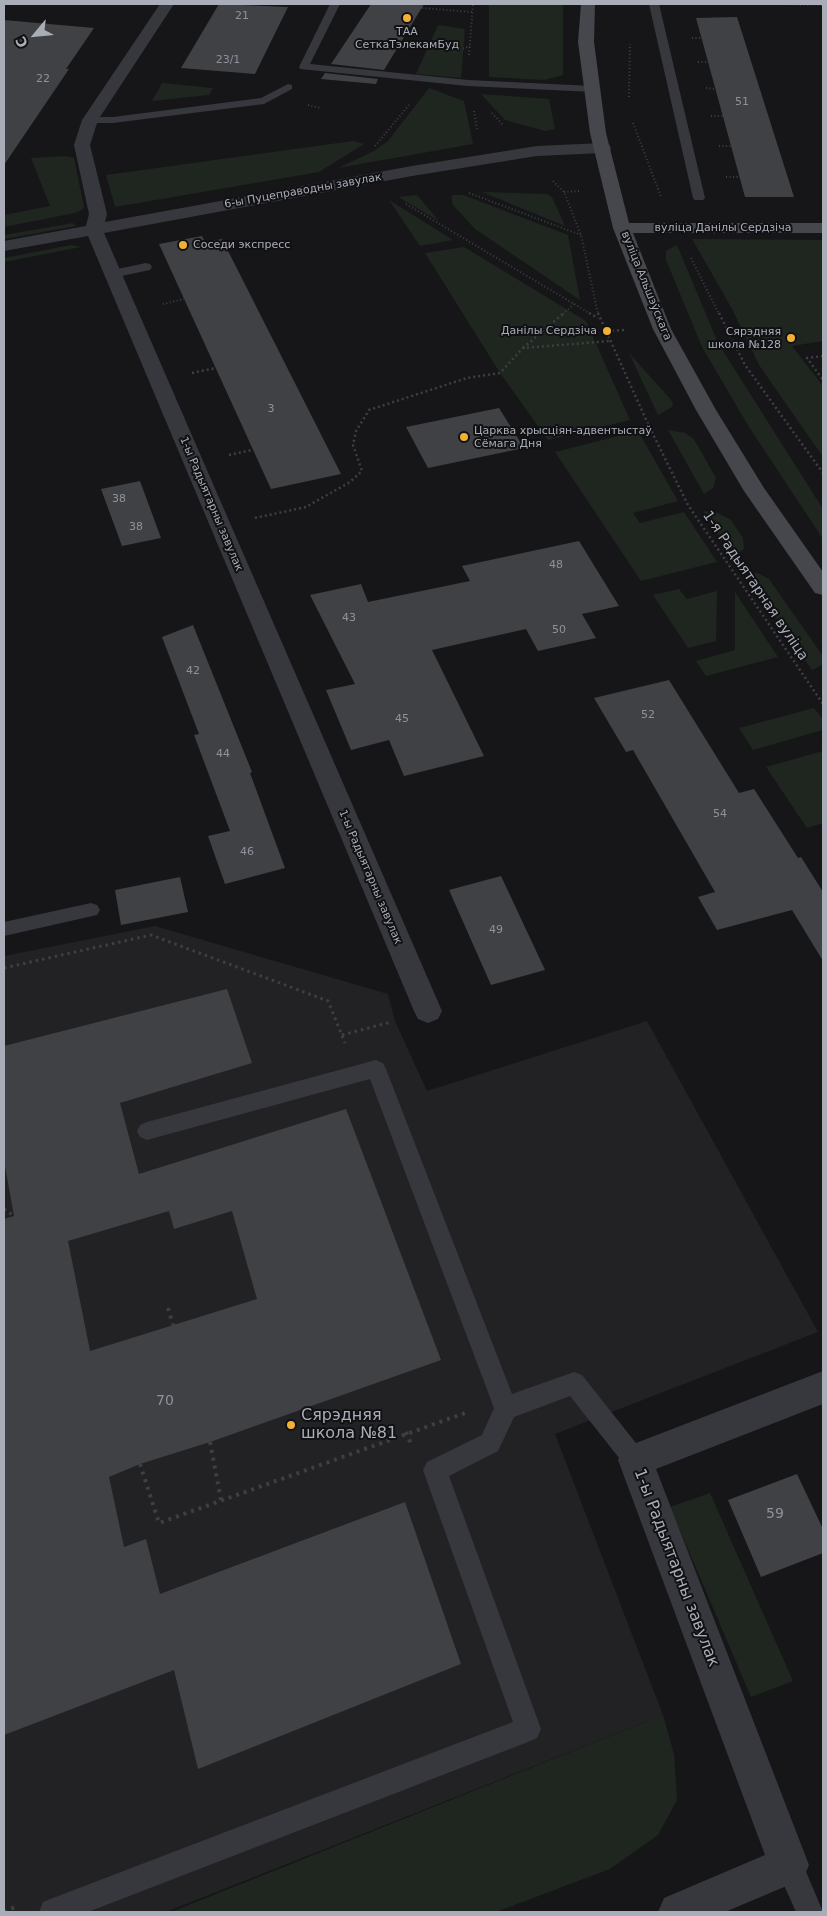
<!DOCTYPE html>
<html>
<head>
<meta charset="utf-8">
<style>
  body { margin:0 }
  #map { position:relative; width:827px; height:1916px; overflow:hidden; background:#161618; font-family:"DejaVu Sans",sans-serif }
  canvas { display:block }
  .frame { position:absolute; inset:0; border:5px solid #a8adb8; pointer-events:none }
  .north { position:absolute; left:10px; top:10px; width:50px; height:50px; -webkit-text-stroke:4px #111113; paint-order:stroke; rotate:242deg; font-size:14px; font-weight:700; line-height:20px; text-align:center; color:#a8adb8 }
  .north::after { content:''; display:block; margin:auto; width:18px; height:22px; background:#a8adb8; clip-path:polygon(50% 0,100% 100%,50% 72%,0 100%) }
</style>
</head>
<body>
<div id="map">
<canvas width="827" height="1916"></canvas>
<div class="frame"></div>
<div class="north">С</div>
</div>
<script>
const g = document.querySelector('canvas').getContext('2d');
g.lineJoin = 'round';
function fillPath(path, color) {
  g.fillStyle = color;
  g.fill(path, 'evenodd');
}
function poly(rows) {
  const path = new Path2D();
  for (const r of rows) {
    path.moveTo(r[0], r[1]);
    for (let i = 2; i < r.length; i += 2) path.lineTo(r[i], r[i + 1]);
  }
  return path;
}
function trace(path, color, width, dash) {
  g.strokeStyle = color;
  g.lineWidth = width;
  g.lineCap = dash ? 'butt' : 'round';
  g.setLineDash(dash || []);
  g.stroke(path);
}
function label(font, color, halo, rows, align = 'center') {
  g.font = font + ' "DejaVu Sans",sans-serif';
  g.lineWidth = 4;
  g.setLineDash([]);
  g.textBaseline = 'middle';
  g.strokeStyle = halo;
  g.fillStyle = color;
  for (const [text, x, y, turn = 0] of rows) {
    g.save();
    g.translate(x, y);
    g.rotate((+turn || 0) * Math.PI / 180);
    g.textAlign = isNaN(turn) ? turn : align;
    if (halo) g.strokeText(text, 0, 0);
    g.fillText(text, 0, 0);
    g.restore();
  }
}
const built = poly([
  [155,926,388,994,395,1021,427,1091,647,1021,818,1332,555,1434,663,1715,166,1912,4,1912,4,956]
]);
const green = poly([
  [489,4,563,4,563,75,544,80,489,77],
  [438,25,465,29,461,78,416,74],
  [162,83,213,88,209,95,152,101],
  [429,88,464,101,473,144,338,168,374,151,388,141],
  [481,94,549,99,555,129,545,131,505,120],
  [353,141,364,144,319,172,115,207,106,175],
  [66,156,74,158,84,207,83,209,75,213,4,227,4,215,50,206,31,158],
  [482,192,547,194,552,197,565,226],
  [417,195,439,221,398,197],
  [452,195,463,195,568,235,580,300,475,229,452,204],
  [389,200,453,240,420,246],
  [73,223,76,226,4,239,4,235],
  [692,239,823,240,823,341,792,346,823,386,823,457,759,365,732,309],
  [71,245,81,247,4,262,4,258],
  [677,245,718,343,823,509,823,539,749,427,702,347,666,260,666,251],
  [464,247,586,321,630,420,548,440,500,373,425,253],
  [629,353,673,402,672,407,658,415],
  [668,430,685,433,694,439,716,478,713,488,704,494],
  [638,431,678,501,633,513,640,523,684,512,717,562,641,581,555,452],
  [703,511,718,513,731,520,743,538,744,549,733,556],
  [757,573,769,579,823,656,822,665,812,670,746,574],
  [679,589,687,599,717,591,716,641,688,648,653,595],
  [735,592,778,657,706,676,696,661,735,650],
  [814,708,823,719,823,730,753,750,739,728],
  [823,751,823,823,807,828,766,767],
  [710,1493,793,1681,751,1697,670,1507],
  [663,1715,674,1754,677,1800,658,1835,610,1869,496,1912,171,1912]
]);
const building = poly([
  [219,4,288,7,255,74,181,68],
  [371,4,424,4,384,70,331,64],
  [737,17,794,197,745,197,696,18],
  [4,20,94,28,66,69,69,69,4,165],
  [325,73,378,79,376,84,321,79],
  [202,236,205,242,222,239,341,474,271,489,159,244],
  [499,408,524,448,428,468,406,427],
  [140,481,161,538,122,546,101,489],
  [579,541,619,606,582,614,596,638,538,651,526,629,432,650,484,756,404,776,389,740,351,750,326,690,355,684,310,595,361,584,368,602,470,581,462,566],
  [193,625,252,772,250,773,285,868,225,884,208,836,230,831,194,735,199,734,162,637],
  [669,680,739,793,754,789,798,858,801,857,823,892,823,961,792,910,717,930,698,897,715,892,633,750,626,752,594,698],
  [501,876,545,970,491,985,449,890],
  [180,877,188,912,121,925,115,890],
  [227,989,252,1063,120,1103,139,1174,346,1109,441,1360,210,1442,140,1464,109,1477,124,1547,146,1539,160,1594,405,1502,461,1664,198,1769,174,1670,4,1735,4,1219,14,1216,4,1161,4,1046],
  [169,1211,174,1229,232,1211,257,1299,90,1351,68,1241],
  [797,1474,823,1529,823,1553,761,1577,728,1500]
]);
const pathFar3 = poly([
  [779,4,823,5],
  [422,8,472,12],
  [692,38,701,38],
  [453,52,470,46],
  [469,55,473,4],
  [698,62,708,62],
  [706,88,715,89],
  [629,97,630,44],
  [308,105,320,108],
  [474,111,477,129],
  [492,113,503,125],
  [711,116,723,116],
  [633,123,661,197],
  [375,146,409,105],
  [719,146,731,146],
  [726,177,740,177],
  [553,181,564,192,581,235,598,314],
  [564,192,579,191],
  [469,193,581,235],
  [406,204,591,314],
  [691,258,719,314],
  [163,304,184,299],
  [563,314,574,304]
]);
const pathFar2 = poly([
  [589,313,598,318],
  [598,313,648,424,688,505,823,704],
  [719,313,745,365,823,473],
  [607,331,626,330],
  [523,348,564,313],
  [823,356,807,358,823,380],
  [192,373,216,368],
  [229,455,252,450],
  [255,518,306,507,350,482,362,471,353,445,356,431,369,410,467,378,500,373,523,348,610,341]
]);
const pathFar1 = poly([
  [4,968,151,935,328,1001,345,1043],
  [342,1035,391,1022],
  [4,1209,14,1216]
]);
const path = poly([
  [168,1308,173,1325],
  [406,1432,411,1444],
  [210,1442,221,1500],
  [140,1464,159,1523,465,1413],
  [4,1912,17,1906]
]);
const lane = poly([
  [330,4,340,4,310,64,468,80,593,86,598,89,593,92,468,86,300,69,299,67,330,4],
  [649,4,659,4,705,198,703,200,695,200,693,198,649,4],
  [288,84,292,85,292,89,264,104,113,123,90,123,84,120,90,117,113,117,261,98,288,84],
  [146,263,150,264,152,267,150,270,112,278,106,274,108,271,146,263],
  [91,903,97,905,100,910,97,915,4,936,4,922,91,903],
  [376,1060,383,1063,386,1069,512,1394,574,1372,582,1375,643,1452,647,1460,643,1468,635,1472,627,1468,570,1396,514,1417,498,1451,449,1476,541,1729,537,1738,528,1742,88,1912,39,1912,43,1902,53,1898,513,1722,423,1470,427,1462,482,1435,494,1408,370,1079,147,1140,140,1137,137,1131,140,1125,147,1122,376,1060],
  [789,1851,799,1855,823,1912,796,1912,775,1865,779,1855,789,1851]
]);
const street = poly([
  [160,4,174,4,98,120,90,145,107,214,105,222,412,166,537,146,603,143,609,144,611,148,609,152,603,153,537,156,412,176,104,233,442,1011,438,1019,428,1023,418,1019,414,1011,88,236,4,251,4,241,86,226,89,214,74,145,82,120,160,4],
  [823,1371,823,1404,656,1469,809,1865,803,1879,725,1912,658,1912,664,1898,765,1855,618,1460,623,1448,823,1371]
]);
const secondary = poly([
  [581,4,595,4,594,42,606,133,629,223,823,223,823,233,633,233,671,329,716,410,764,488,823,572,823,595,815,593,744,491,696,410,653,329,613,228,590,133,578,42,581,4]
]);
const markers = [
  [407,18,5,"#f2b134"],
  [183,245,5,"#f2b134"],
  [607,331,5,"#f2b134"],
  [791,338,5,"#f2b134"],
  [464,437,5,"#f2b134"],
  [291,1425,5,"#f2b134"]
];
const numberNames = [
  ["21",242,16],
  ["23/1",228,60],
  ["22",43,79],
  ["51",742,102],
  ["3",271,409],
  ["38",119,499],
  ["38",136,527],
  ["48",556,565],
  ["43",349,618],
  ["50",559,630],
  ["42",193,671],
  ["52",648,715],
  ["45",402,719],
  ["44",223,754],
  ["54",720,814],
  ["46",247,852],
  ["49",496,930]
];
const farPoinames = [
  ["ТАА",407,32,"center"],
  ["СеткаТэлекамБуд",407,45,"center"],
  ["Соседи экспресс",193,245],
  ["Данілы Сердзіча",597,331,"right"],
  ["Сярэдняя",781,332,"right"],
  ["школа №128",781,345,"right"],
  ["Царква хрысціян-адвентыстаў",474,431],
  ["Сёмага Дня",474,444]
];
const farStreetnames = [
  ["6-ы Пуцеправодны завулак",303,191,-10],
  ["вуліца Данілы Сердзіча",723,228],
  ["вуліца Альшэўскага",646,286,68],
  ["1-ы Радыятарны завулак",211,504,67],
  ["1-ы Радыятарны завулак",370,877,67]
];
const streetNames = [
  ["1-я Радыятарная вуліца",755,586,56]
];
const nearNumbernames = [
  ["70",165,1401],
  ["59",775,1514]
];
const nearPoinames = [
  ["Сярэдняя",301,1416],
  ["школа №81",301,1434]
];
const nearStreetnames = [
  ["1-ы Радыятарны завулак",676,1568,69]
];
fillPath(built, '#222225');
fillPath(green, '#1e261f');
fillPath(building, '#404145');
trace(pathFar3, '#3d3f44', 2, [1, 2.5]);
trace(pathFar2, '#3d3f44', 2.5, [2, 3]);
trace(pathFar1, '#3d3f44', 3, [2.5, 4]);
trace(path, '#3d3f44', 4, [3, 5]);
fillPath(lane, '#37383d');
fillPath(street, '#37383d');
fillPath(secondary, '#45474d');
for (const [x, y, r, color] of markers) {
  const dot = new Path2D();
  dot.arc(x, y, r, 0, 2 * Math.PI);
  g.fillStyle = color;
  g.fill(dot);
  trace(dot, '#111113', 2);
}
label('11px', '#8e929b', null, numberNames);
label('11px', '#a8adb8', '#111113', farPoinames, 'left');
label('11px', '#a8adb8', '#111113', farStreetnames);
label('14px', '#a8adb8', '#111113', streetNames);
label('14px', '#8e929b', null, nearNumbernames);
label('16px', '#a8adb8', '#111113', nearPoinames, 'left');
label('16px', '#a8adb8', '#111113', nearStreetnames);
</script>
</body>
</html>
